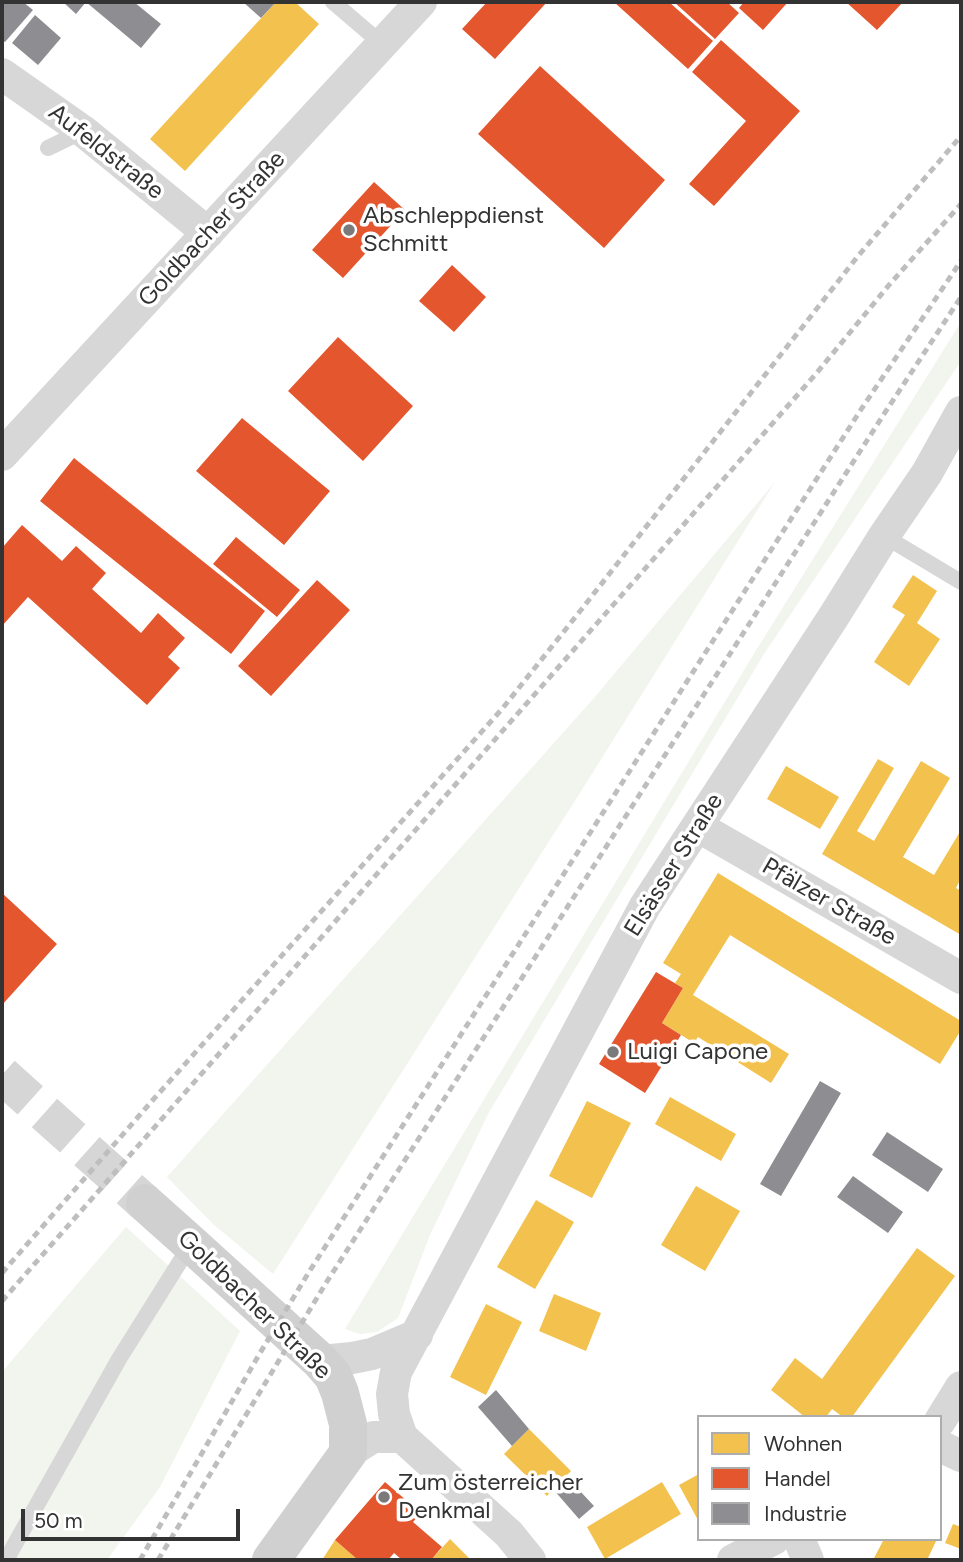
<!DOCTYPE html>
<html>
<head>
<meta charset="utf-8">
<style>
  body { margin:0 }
  #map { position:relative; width:963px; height:1562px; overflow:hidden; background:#fff; font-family:Figtree,sans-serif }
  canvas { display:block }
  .frame { position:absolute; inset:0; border:4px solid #333; pointer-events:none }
  .legend { position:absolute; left:697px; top:1415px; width:245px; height:126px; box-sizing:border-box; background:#fff; border:2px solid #adadad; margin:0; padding:9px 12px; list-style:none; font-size:21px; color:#333 }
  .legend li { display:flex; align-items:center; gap:14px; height:35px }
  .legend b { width:35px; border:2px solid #adadad }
  .scale { position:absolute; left:21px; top:1509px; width:219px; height:32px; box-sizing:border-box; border:4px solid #333; border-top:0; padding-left:9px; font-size:21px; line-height:24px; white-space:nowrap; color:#333; -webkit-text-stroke:5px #fff; paint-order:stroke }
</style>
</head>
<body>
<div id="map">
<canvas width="963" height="1562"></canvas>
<div class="frame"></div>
<ul class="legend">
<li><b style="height:19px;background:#f2c14e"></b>Wohnen</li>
<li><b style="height:19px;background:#e4572e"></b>Handel</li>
<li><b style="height:19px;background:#8d8d92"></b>Industrie</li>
</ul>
<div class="scale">50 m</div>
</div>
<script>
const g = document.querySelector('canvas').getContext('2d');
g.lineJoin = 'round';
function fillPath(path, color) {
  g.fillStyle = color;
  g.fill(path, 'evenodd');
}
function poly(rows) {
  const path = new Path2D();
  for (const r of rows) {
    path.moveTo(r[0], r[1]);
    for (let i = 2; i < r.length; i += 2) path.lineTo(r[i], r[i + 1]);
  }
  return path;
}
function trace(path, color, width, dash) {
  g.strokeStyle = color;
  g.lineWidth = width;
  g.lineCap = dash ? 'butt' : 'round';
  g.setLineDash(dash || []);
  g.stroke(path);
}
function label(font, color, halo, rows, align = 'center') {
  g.font = font + ' Figtree,sans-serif';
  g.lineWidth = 7;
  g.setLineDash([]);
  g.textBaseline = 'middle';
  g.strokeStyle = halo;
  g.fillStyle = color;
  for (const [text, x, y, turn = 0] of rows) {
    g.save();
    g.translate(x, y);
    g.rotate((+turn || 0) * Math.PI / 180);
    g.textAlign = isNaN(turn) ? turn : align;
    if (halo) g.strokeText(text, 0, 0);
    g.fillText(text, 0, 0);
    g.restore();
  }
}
const green = poly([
  [961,322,961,361,764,654,488,1114,430,1235,398,1318,377,1332,360,1334,345,1329,755,652],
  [775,482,578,796,273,1274,213,1224,167,1177,594,698],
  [126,1227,240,1331,160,1487,107,1560,2,1560,2,1372]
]);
const homes = poly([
  [276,2,295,2,319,24,185,171,150,139],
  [913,575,937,591,917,623,940,639,909,686,874,662,905,615,892,607],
  [878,759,894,768,857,831,874,841,921,761,950,778,903,857,934,875,961,830,961,878,956,888,961,891,961,935,822,854],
  [786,766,839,797,820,829,767,799],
  [718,873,961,1021,961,1030,940,1064,730,935,693,995,789,1054,771,1083,698,1037,694,1043,662,1023,683,988,675,983,681,974,663,963],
  [670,1097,736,1134,721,1161,655,1124],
  [587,1101,631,1123,592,1198,549,1176],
  [696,1186,740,1211,705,1271,661,1245],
  [536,1200,574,1222,535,1289,497,1267],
  [917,1248,955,1276,852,1417,843,1417,832,1409,826,1417,805,1417,771,1390,795,1358,822,1379],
  [554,1294,601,1313,586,1351,539,1331],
  [486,1304,522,1322,486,1395,450,1377],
  [529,1429,571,1471,547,1496,504,1454],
  [699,1474,699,1522,679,1485],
  [662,1482,681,1514,605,1559,587,1527],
  [953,1524,961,1527,961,1549,945,1543],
  [450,1539,471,1560,431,1560],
  [884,1539,937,1539,927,1560,873,1560],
  [335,1540,358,1560,322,1560]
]);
const shops = poly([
  [487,2,547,2,495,59,462,29],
  [614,2,669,2,713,41,688,69],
  [674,2,727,2,739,13,715,39],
  [744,2,788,2,763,30,739,8],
  [846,2,903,2,877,30],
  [721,40,800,111,714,206,689,184,746,121,692,72],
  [540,66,665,180,604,248,478,134],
  [374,182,405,210,343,278,312,250],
  [452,265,486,297,454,332,419,301],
  [338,337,413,406,363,461,288,391],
  [242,418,330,491,284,545,196,471],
  [74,458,265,611,231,654,40,501],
  [22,525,62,561,76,546,106,573,92,589,141,633,158,613,185,638,168,657,180,668,147,705,28,597,2,626,2,548],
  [236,537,300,590,277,617,213,564],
  [317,580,350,610,271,696,238,666],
  [2,893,57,944,2,1005],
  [656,972,683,988,662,1023,681,1035,645,1093,599,1064],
  [385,1482,421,1513,413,1522,442,1547,431,1560,402,1560,394,1553,388,1560,358,1560,335,1540]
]);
const industry = poly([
  [2,2,23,2,33,10,5,42,2,40],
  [63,2,134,2,161,24,141,48,86,2,76,14],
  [243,2,276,2,261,18],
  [35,15,61,38,38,65,12,43],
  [820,1081,841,1093,781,1196,760,1184],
  [887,1132,943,1169,928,1192,872,1155],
  [853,1176,903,1212,888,1233,837,1197],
  [496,1390,529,1429,512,1446,478,1407],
  [566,1476,594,1506,579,1519,553,1489]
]);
const secondaryTunnel = poly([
  [2,1075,145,1203]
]);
const service = poly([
  [333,2,382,44],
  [48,148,83,131],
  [884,536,961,582],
  [6,1560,119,1359,191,1244]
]);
const minor = poly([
  [2,74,83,131,208,233],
  [2,455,421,2],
  [697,826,961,978],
  [320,1361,352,1358,372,1354,417,1335],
  [940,1421,961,1387],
  [940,1446,961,1456],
  [348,1453,373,1437,402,1437],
  [799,1539,808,1560],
  [530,1560,509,1534,402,1437,394,1414,392,1394,396,1372,645,906,834,616,884,536,927,473,961,412],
  [733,1560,774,1539]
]);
const secondary = poly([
  [145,1203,191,1244,320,1361,333,1376,340,1393,348,1424,348,1453,271,1560]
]);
const rail = poly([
  [2,1273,152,1101,502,709,581,610,858,256,961,136],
  [2,1301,815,375,889,285,961,204],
  [140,1560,260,1353,309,1272,862,408,961,261],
  [158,1560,326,1283,884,414,961,297]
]);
const markers = [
  [349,230,7,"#7a7a7a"],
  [613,1052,7,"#7a7a7a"],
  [384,1497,7,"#7a7a7a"]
];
const streetNames = [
  ["Aufeldstraße",106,152,38],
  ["Goldbacher Straße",212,229,-47],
  ["Elsässer Straße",674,865,-58],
  ["Pfälzer Straße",829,902,30],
  ["Goldbacher Straße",254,1305,44]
];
const poiNames = [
  ["Abschleppdienst",363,216],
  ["Schmitt",363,244],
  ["Luigi Capone",627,1052],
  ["Zum österreicher",398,1483],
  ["Denkmal",398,1511]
];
fillPath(green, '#f1f5ed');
fillPath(homes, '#f2c14e');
fillPath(shops, '#e4572e');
fillPath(industry, '#8d8d92');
trace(secondaryTunnel, '#d6d6d6', 38, [38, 19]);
trace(service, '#d7d7d7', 16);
trace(minor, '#d7d7d7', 32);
trace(secondary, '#d0d0d0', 38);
trace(rail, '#bebebe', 5, [7, 5]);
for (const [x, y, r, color] of markers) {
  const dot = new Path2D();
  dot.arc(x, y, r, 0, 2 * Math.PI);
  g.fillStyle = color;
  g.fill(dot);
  trace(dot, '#fff', 2.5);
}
label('24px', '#333', '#fff', streetNames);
label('24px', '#333', '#fff', poiNames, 'left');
</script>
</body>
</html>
